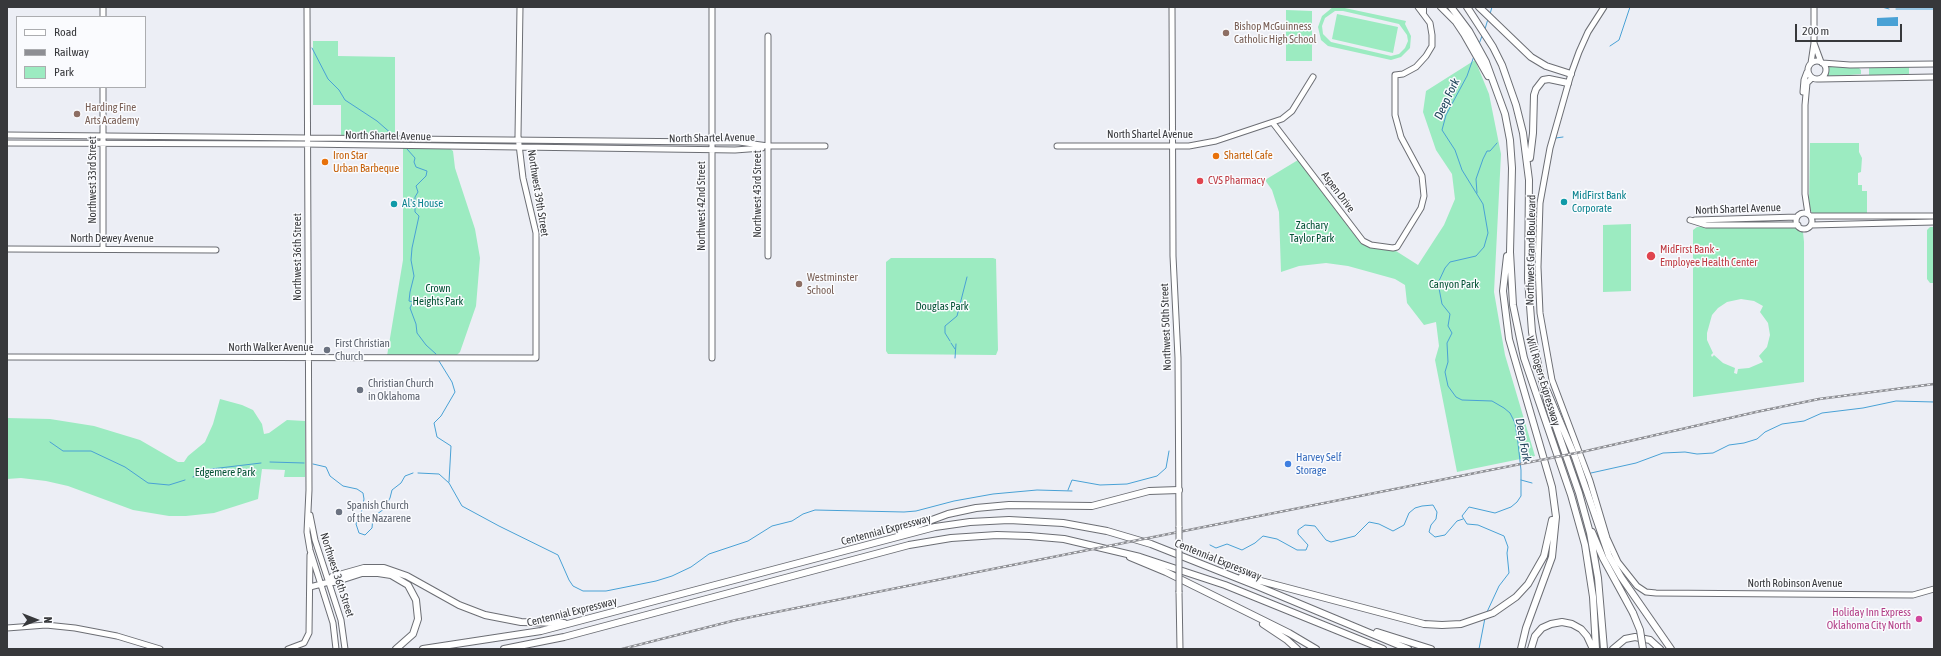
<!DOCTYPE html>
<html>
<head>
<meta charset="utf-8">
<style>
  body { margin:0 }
  #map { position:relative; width:1941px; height:656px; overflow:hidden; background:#eceef5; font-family:"Asap Condensed",sans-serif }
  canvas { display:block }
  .frame { position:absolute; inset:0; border:8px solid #37383b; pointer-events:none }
  .legend { position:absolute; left:16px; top:16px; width:130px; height:72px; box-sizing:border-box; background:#fafbfe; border:1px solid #acadb0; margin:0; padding:5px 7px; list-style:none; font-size:12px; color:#37383b }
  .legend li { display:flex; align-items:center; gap:8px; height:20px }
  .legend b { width:20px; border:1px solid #acadb0 }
  .north { position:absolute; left:16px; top:600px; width:40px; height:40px; -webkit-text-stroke:3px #fafbfe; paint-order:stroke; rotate:90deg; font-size:11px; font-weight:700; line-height:16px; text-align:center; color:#37383b }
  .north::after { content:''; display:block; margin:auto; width:14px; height:18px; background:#37383b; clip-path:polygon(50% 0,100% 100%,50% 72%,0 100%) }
  .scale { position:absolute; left:1795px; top:24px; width:107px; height:18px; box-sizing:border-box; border:2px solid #37383b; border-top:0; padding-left:5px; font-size:12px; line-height:14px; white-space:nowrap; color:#37383b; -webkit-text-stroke:3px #fafbfe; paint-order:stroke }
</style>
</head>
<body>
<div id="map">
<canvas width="1941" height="656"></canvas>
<div class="frame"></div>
<ul class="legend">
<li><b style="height:5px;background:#fff"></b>Road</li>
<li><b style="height:5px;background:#8e8f94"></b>Railway</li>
<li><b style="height:11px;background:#9cebc1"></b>Park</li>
</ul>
<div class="north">N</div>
<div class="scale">200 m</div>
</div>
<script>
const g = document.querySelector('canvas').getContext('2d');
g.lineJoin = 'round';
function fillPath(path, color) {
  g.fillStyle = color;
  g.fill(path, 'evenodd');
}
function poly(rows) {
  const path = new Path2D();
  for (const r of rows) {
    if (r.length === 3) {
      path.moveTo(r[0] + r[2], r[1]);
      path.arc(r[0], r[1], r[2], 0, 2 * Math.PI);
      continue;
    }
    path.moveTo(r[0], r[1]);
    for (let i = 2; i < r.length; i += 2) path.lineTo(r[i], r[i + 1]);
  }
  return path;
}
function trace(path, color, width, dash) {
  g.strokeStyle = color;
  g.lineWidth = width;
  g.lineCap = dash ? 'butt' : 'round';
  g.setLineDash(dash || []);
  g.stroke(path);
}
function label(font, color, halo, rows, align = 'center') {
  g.font = font + ' "Asap Condensed",sans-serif';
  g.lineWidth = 3;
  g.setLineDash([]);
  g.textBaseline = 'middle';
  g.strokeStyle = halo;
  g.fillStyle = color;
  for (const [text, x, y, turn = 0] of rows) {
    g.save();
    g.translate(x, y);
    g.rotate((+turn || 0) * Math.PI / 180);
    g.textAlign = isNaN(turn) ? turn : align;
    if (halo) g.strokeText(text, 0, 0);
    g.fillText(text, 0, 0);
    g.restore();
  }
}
const green = poly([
  [1333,7,1340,7,1406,21,1405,24,1411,36,1410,48,1401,57,1391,60,1328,46,1321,40,1318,27,1322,16],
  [1335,11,1343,11,1399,24,1407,35,1408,41,1405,48,1399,54,1391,56,1331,42,1323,34,1322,26,1325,18],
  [1286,10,1312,11,1312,61,1286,61],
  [1337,14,1398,27,1393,53,1332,39],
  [313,41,338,41,338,56,395,57,395,135,391,137,341,136,341,105,313,105],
  [1475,60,1489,94,1501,154,1494,292,1505,355,1535,456,1457,472,1435,360,1439,346,1436,322,1424,325,1407,303,1405,285,1395,279,1348,266,1326,263,1299,266,1281,272,1279,212,1272,190,1265,180,1298,160,1359,241,1364,245,1396,251,1418,265,1444,225,1455,199,1452,174,1436,150,1423,112,1426,91],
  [1827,65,1858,67,1861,70,1861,74,1826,77,1828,70],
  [1909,66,1909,74,1899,76,1869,75,1869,67,1871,67],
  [1810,143,1859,143,1859,152,1862,158,1861,172,1858,173,1858,185,1862,185,1862,191,1867,191,1867,214,1812,213,1809,206],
  [403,148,449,148,453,151,455,168,475,229,480,258,476,306,460,352,456,356,387,356,403,260],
  [1631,224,1631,291,1603,292,1603,225],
  [1794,226,1803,232,1804,242,1804,382,1693,397,1693,230,1697,227],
  [1741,299,1754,301,1763,306,1760,312,1768,323,1770,335,1767,347,1759,356,1763,362,1749,368,1738,369,1737,374,1734,373,1735,368,1723,363,1714,355,1712,357,1711,355,1713,353,1707,340,1707,333,1712,315,1718,308,1727,302],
  [1930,227,1934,227,1934,283,1930,283,1927,279,1927,230],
  [891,258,993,258,996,259,998,350,996,355,888,354,886,351,886,262],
  [220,399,242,405,253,410,262,424,264,434,269,433,287,420,305,421,305,477,284,477,285,470,262,469,258,499,214,513,186,516,169,516,133,510,68,486,46,481,21,478,7,479,7,418,50,419,94,426,140,440,178,462,184,462,188,456,205,442,213,424]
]);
const water = poly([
  [1898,17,1898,26,1877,26,1877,18]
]);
const stream = poly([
  [1882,7,1889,9],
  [1896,9,1934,9],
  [1490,14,1492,7],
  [1485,29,1488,19],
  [1479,44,1482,36],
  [1610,46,1619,40,1630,7],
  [312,48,328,79,339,90,345,100,377,121,393,135],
  [1474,56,1467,76,1446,115,1442,130,1455,150,1462,170,1483,204,1488,233,1484,247,1476,256,1450,262,1445,268,1438,283,1442,304,1450,314,1448,326,1452,333,1447,343,1448,362,1445,372,1448,386,1456,397,1462,400,1492,401,1504,408,1510,413,1515,423,1518,443,1521,470,1521,496,1517,502,1511,507,1495,513,1469,507,1462,516,1467,524,1478,525,1504,536,1508,547,1507,553,1509,573,1499,586,1487,612],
  [1556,138,1563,137],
  [407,149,415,158,414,162,416,167,427,171,426,176,416,186,418,192,415,197,415,212,419,216,412,248,411,260,414,276,410,292,409,301,413,302,410,308,416,324,417,333,426,345,436,354],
  [1477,193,1476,179,1483,159,1487,151,1490,151,1497,143],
  [950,341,945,333,945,326,957,316,967,277],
  [951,343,955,349],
  [955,358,956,344],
  [439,361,452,382,455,392,441,416,434,423,437,437,451,446,449,482],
  [50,442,63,451,91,451,125,467,148,483,169,485,185,480],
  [270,462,304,463],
  [313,464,326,467,330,476,343,486,357,489,363,493,364,499,362,510,356,524,359,533,365,535,372,528,373,517,384,509,390,498,392,490,401,483,405,476,413,473],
  [418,473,439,474,449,483,462,506,499,526,558,555,569,580,573,586,583,591,606,591,656,581,672,576,691,567,709,554,748,541,772,526,792,521,803,514,815,510,904,512,916,511,954,501,993,494,1037,490,1072,491],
  [1591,473,1636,463,1663,453,1685,452,1697,454,1713,453,1729,445,1744,443,1757,439,1765,432,1782,424,1804,421,1822,413,1863,408,1896,401,1934,402],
  [193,477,211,469,261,463],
  [1521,480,1532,483],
  [1068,490,1072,480,1100,485,1127,484,1157,476,1166,468,1169,451],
  [1210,545,1216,548,1227,544,1242,550,1255,543,1263,536,1277,539,1297,550,1306,550,1308,545,1298,534,1298,530,1305,525,1315,526,1326,540,1331,542,1355,536,1369,522,1379,524,1393,531,1404,525,1409,513,1415,508,1422,506,1433,505,1437,512,1436,519,1431,525,1429,532,1435,537,1445,535,1457,521,1463,519],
  [1479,649,1485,618]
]);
const secondary = poly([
  [103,7,103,17],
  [307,7,309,490,307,532,310,550,333,623,336,649],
  [1172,7,1173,256,1178,358,1179,527],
  [1604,7,1588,32,1579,52,1571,74,1550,148,1540,203,1538,267,1540,313,1552,380,1590,481,1607,538,1618,562,1637,586,1646,592,1656,593,1913,595,1934,589],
  [1814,43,1821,62],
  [1817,70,9],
  [1811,63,1814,43,1814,7],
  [1822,63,1850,65,1934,64],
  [1820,79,1934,77],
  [103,87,103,249],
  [1803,92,1804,80,1807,72],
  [1273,123,1363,241,1371,245,1393,248,1397,247,1421,208,1424,196,1422,176,1401,137,1395,115,1395,75,1403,74,1416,67,1426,56,1432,46,1432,35,1430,23,1418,7],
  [7,135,708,142,739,142,768,146,825,146],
  [7,143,303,144,735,150,762,148],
  [1057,146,1189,146,1216,141,1282,119,1292,111,1313,77],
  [1804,221,8],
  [1808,214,1805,194,1805,105,1807,83,1812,78],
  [1811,216,1934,216],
  [1690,220,1706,225,1798,225],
  [1695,220,1797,217],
  [1811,225,1934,222],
  [7,249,216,250],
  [768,256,768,36],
  [7,357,536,358,536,233,523,178,518,136,520,7],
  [712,358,712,7],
  [310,515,315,540,341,620,345,649],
  [310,587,329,582],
  [1179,592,1180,649],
  [7,628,46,625,75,628,117,636,160,649],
  [288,649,304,643,309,633,310,555]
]);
const highway = poly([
  [1441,7,1456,22,1464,34,1488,76],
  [1451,7,1469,31,1486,62,1505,114,1510,140,1512,168,1510,252,1513,305,1524,358,1571,495,1585,545,1593,597,1596,649],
  [1467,7,1493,47,1502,65,1516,105,1523,133,1529,180,1528,279,1532,332,1538,365,1548,404,1579,493,1590,533,1598,578,1604,649],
  [1479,7,1531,57,1546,66,1571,74],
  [1423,12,1423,7],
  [1530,158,1533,133,1534,95,1536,89,1543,80,1549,79,1568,83],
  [1507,256,1503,291,1509,339,1552,487,1556,517,1552,557,1526,628,1521,649],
  [1547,391,1575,457,1609,556,1621,577,1671,649],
  [899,532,948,514,976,508,1009,505,1092,506,1149,491,1179,490],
  [1592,532,1603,558,1633,613],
  [1130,557,1166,572,1289,633,1316,649],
  [1242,576,1424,624,1442,625,1461,624,1493,613,1516,597,1528,584,1544,556,1552,520],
  [1263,624,1287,640,1297,649],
  [1377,632,1431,649],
  [396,649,413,634,418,619,416,600,408,585,391,575,378,573,362,573,334,582,329,582,332,577,364,568,384,568,407,576,459,605,485,615,521,622,564,623],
  [423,649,541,631,935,527,970,522,1009,520,1063,523,1107,531,1151,544,1257,586,1408,649],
  [504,649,564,637,909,545,951,538,997,535,1029,536,1064,539,1140,557,1225,585,1383,649],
  [1531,649,1535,636,1542,628,1551,624,1562,622,1572,624,1581,629,1587,636,1593,649],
  [1613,649,1625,639,1635,637,1650,640,1660,649]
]);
const rail = poly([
  [622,649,736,620,1586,451,1756,412,1819,399,1934,384]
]);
const secondaryBridge = poly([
  [1179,592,1179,527]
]);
const highwayBridge = poly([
  [1633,613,1640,630,1643,649]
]);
const markers = [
  [1226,33,4,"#8d6e63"],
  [77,114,4,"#8d6e63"],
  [1216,156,4,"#e8710a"],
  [325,162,4,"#e8710a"],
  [1200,181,4,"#e0444e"],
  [1564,202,4,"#0f9aa8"],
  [394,204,4,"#0f9aa8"],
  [1651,256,5,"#e0444e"],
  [799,284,4,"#8d6e63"],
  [327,350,4,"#6b7280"],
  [360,390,4,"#6b7280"],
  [1288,464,4,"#3f7fe0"],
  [339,512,4,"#6b7280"],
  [1919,619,4,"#d1479c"]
];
const educationNames = [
  ["Bishop McGuinness",1234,27],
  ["Catholic High School",1234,40],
  ["Harding Fine",85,108],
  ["Arts Academy",85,121],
  ["Westminster",807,278],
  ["School",807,291]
];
const streetNames = [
  ["North Shartel Avenue",1150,135],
  ["North Shartel Avenue",388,136,1],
  ["North Shartel Avenue",712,138,-1],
  ["Northwest 33rd Street",93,180,-90],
  ["Aspen Drive",1338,192,53],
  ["Northwest 39th Street",538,193,81],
  ["Northwest 43rd Street",758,194,-90],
  ["Northwest 42nd Street",702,206,-90],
  ["North Shartel Avenue",1738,209,-2],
  ["North Dewey Avenue",112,239],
  ["Northwest Grand Boulevard",1531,250,-89],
  ["Northwest 36th Street",298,257,-90],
  ["Northwest 50th Street",1166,327,-92],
  ["North Walker Avenue",271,348],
  ["Will Rogers Expressway",1543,381,73],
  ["Centennial Expressway",886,530,-15],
  ["Centennial Expressway",1218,560,22],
  ["Northwest 36th Street",337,575,72],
  ["North Robinson Avenue",1795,584],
  ["Centennial Expressway",572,612,-14]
];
const foodNames = [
  ["Iron Star",333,156],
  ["Urban Barbeque",333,169],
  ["Shartel Cafe",1224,156]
];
const healthNames = [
  ["CVS Pharmacy",1208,181],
  ["MidFirst Bank -",1660,250],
  ["Employee Health Center",1660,263]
];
const cultureNames = [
  ["MidFirst Bank",1572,196],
  ["Corporate",1572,209],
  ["Al's House",402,204]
];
const parkNames = [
  ["Zachary",1312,226],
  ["Taylor Park",1312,239],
  ["Canyon Park",1454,285],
  ["Crown",438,289],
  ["Heights Park",438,302],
  ["Douglas Park",942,307],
  ["Edgemere Park",225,473]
];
const worshipNames = [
  ["First Christian",335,344],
  ["Church",335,357],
  ["Christian Church",368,384],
  ["in Oklahoma",368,397],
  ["Spanish Church",347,506],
  ["of the Nazarene",347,519]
];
const shopNames = [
  ["Harvey Self",1296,458],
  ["Storage",1296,471]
];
const hotelNames = [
  ["Holiday Inn Express",1911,613],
  ["Oklahoma City North",1911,626]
];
const waterNames = [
  ["Deep Fork",1447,99,-65],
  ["Deep Fork",1523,440,80]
];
fillPath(green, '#9cebc1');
fillPath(water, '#49a1d5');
trace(stream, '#49a1d5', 1);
trace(secondary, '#6c6e74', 7);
trace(highway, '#6c6e74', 8);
trace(secondary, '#fff', 5);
trace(highway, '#fff', 6);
trace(rail, '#8e8f94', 2.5);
trace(rail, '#fafbfe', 1, [3]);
trace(secondaryBridge, '#6c6e74', 7, []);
trace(highwayBridge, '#6c6e74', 8, []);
trace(secondaryBridge, '#fff', 5);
trace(highwayBridge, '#fff', 6);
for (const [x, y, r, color] of markers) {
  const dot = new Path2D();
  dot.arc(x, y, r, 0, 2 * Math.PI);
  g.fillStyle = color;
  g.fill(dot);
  trace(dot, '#fafbfe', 1.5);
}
label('11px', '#785e54', '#fafbfe', educationNames, 'left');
label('11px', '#37383b', '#fafbfe', streetNames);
label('11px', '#c56008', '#fafbfe', foodNames, 'left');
label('11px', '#be3a42', '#fafbfe', healthNames, 'left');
label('11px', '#0d838f', '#fafbfe', cultureNames, 'left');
label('11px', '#025133', '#fafbfe', parkNames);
label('11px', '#5b616d', '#fafbfe', worshipNames, 'left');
label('11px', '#366cbe', '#fafbfe', shopNames, 'left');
label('11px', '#b23c85', '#fafbfe', hotelNames, 'right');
label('italic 12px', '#1e4359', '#fafbfe', waterNames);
</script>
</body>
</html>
